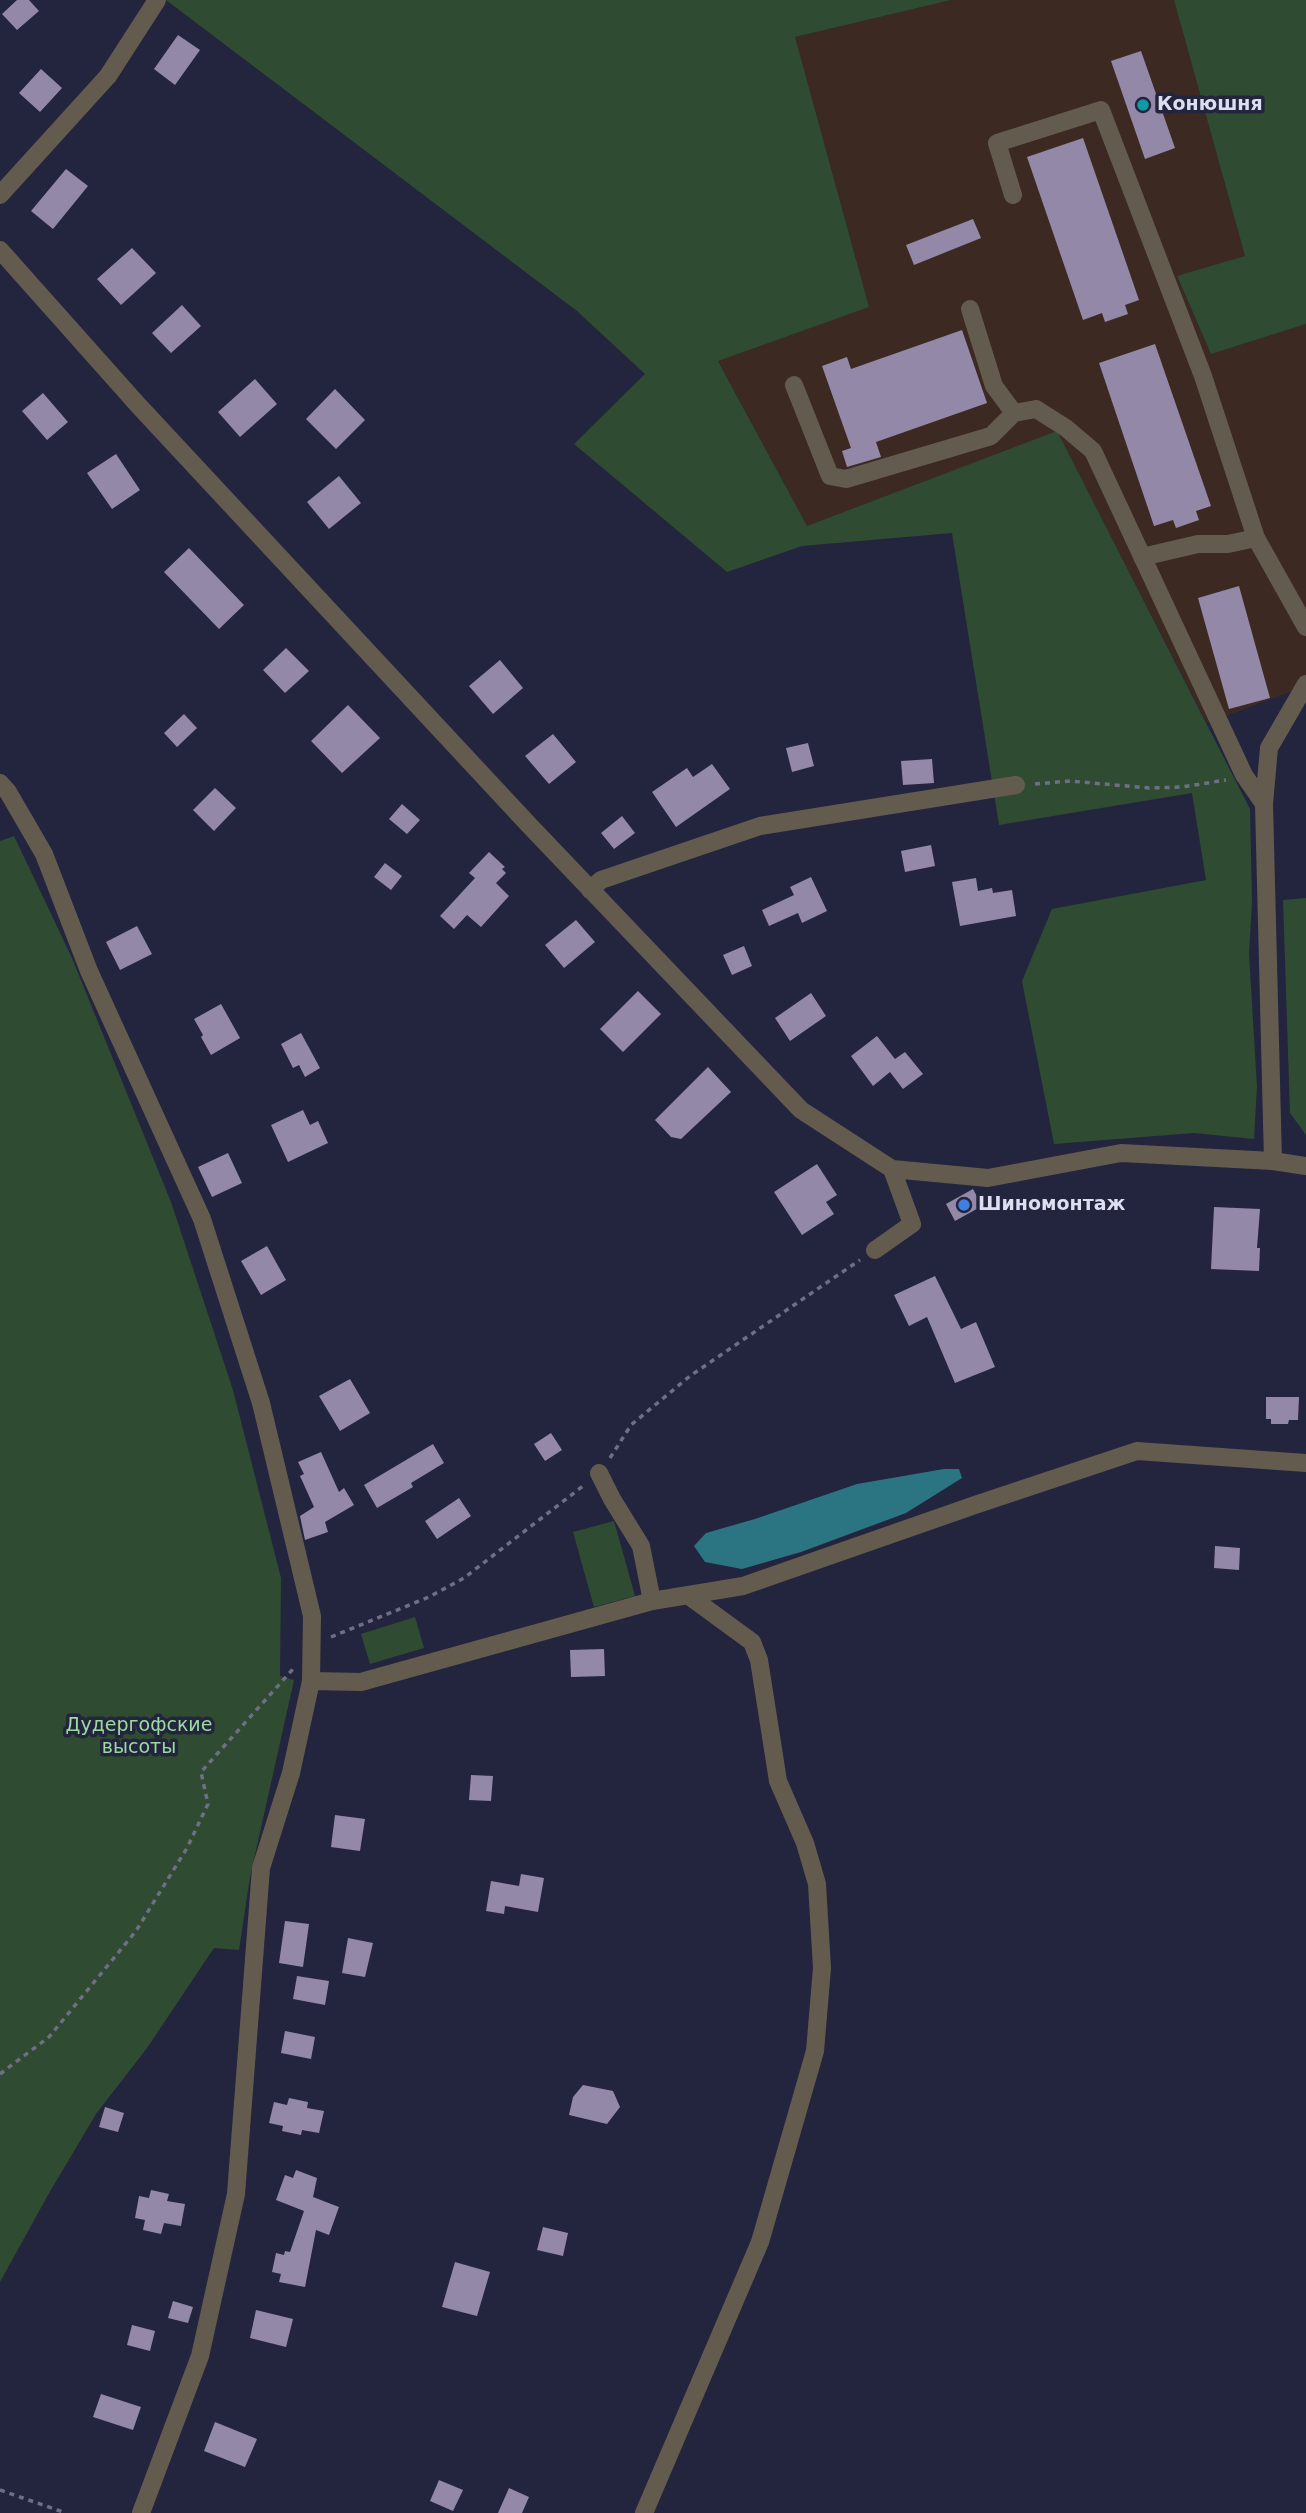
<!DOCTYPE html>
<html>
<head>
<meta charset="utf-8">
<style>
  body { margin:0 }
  canvas { display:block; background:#23243e }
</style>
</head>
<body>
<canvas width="1306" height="2513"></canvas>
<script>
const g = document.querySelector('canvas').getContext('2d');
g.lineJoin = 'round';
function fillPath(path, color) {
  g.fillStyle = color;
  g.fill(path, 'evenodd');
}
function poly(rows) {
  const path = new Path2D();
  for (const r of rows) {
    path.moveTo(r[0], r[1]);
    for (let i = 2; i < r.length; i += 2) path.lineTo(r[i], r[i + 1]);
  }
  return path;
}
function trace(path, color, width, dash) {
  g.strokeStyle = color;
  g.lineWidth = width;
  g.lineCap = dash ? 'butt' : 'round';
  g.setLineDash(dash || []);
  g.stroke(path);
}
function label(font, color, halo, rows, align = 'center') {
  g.font = font + ' "DejaVu Sans",sans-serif';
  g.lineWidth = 7;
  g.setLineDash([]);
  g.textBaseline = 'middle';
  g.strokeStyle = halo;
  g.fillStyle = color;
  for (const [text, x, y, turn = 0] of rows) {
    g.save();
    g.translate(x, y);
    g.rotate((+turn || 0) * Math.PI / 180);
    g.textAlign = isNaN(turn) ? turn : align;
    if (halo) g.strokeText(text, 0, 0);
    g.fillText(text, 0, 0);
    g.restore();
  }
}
const industrial = poly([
  [951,0,1174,0,1245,256,1177,277,1211,354,1306,324,1306,686,1207,723,1057,432,807,526,718,360,869,307,795,37]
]);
const green = poly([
  [166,0,951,0,795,37,869,307,718,361,807,526,1057,431,1250,809,1252,902,1249,954,1257,1087,1254,1139,1194,1133,1054,1144,1022,981,1052,909,1206,880,1192,793,999,825,952,533,802,546,727,572,574,444,645,374,577,311],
  [1174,0,1306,0,1306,324,1211,354,1177,276,1245,256],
  [14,836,72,958,171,1202,233,1390,281,1578,280,1676,294,1680,250,1877,239,1950,214,1948,147,2048,96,2114,48,2195,0,2282,0,841],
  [1306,898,1306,1135,1290,1113,1283,900],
  [614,1521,635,1596,594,1607,573,1532],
  [415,1617,424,1648,370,1664,361,1634]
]);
const water = poly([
  [944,1469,959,1469,962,1478,906,1513,801,1552,742,1569,705,1562,694,1546,706,1533,755,1519,857,1484]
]);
const building = poly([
  [17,0,29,0,39,11,17,30,2,14],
  [178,35,200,50,175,85,154,69],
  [1141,51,1175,148,1145,159,1111,61],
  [41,69,62,88,40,112,19,93],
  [1083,138,1139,300,1125,305,1128,314,1105,322,1102,313,1083,320,1027,157],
  [66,169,88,186,53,229,31,211],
  [973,219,981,238,914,265,906,245],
  [132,248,156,273,121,305,97,279],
  [182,305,201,326,171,353,152,333],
  [962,330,987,403,876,442,881,457,847,467,842,451,851,448,822,366,847,357,851,369],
  [1155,344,1211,506,1196,511,1199,520,1176,528,1173,520,1154,526,1099,363],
  [255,379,277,404,240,437,218,412],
  [335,389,365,420,336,449,306,419],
  [43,393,68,422,47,440,22,411],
  [116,454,140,490,112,509,87,473],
  [339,476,361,503,329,529,307,502],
  [189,548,244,605,219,629,164,572],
  [1239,586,1270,698,1229,709,1198,598],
  [286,648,309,671,285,693,263,670],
  [500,660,523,688,493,714,469,686],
  [348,705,380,738,342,773,311,741],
  [184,714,197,728,177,747,164,733],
  [553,734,576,762,549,784,525,756],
  [808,743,814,766,792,772,786,748],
  [932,759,934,783,903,785,901,761],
  [712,764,730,789,676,827,652,792,687,768,693,777],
  [215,788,236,808,214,831,193,810],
  [402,804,420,820,407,834,389,819],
  [622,816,635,833,614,849,601,833],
  [931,845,935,866,905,872,901,851],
  [489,852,505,867,502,869,506,873,496,883,509,896,481,927,467,915,454,929,440,916,475,878,469,873],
  [385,863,402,876,391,890,374,877],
  [811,877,827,911,802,923,798,913,769,926,762,910,794,895,790,887],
  [976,878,978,891,992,888,993,893,1012,890,1016,916,960,926,952,882],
  [576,920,595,942,564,968,545,945],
  [137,926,152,954,120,970,106,942],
  [744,946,752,966,732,975,723,955],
  [638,991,661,1014,623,1052,600,1029],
  [811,993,826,1016,790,1041,775,1018],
  [221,1004,240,1038,211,1055,201,1037,203,1035,194,1019],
  [301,1033,320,1068,305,1077,299,1065,293,1068,281,1044],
  [877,1036,895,1059,905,1052,923,1074,903,1089,890,1072,873,1086,851,1056],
  [708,1067,731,1092,681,1139,671,1137,655,1120],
  [303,1110,310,1125,318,1121,328,1143,288,1162,271,1125],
  [228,1153,242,1183,212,1197,198,1167],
  [817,1164,837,1195,826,1202,834,1214,802,1235,774,1192],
  [973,1189,982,1206,955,1221,946,1204],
  [1214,1207,1260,1209,1257,1248,1260,1248,1259,1271,1211,1269],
  [267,1246,286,1280,261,1295,241,1261],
  [935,1276,961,1329,976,1322,995,1367,955,1383,927,1317,909,1326,894,1295],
  [350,1379,370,1413,340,1431,319,1396],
  [1266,1397,1299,1397,1298,1420,1289,1420,1288,1424,1271,1424,1271,1419,1266,1419],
  [551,1433,562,1450,545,1461,534,1444],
  [433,1444,444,1463,411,1483,413,1487,377,1508,364,1485],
  [321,1452,339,1492,344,1488,354,1505,325,1522,328,1532,305,1540,300,1516,314,1507,300,1476,304,1474,298,1462],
  [459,1498,471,1516,437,1539,425,1521],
  [1215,1546,1240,1548,1239,1570,1214,1568],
  [604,1649,605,1676,571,1677,570,1650],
  [471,1775,493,1776,491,1801,469,1800],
  [335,1815,365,1819,360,1851,331,1847],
  [521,1874,544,1878,538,1912,505,1906,504,1914,486,1911,491,1881,519,1886],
  [285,1921,309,1924,303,1967,279,1963],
  [348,1938,373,1943,365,1977,342,1973],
  [297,1976,329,1981,325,2005,293,1999],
  [285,2031,315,2037,311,2059,281,2053],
  [583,2085,613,2091,620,2107,607,2124,569,2115,573,2097],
  [289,2098,308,2102,307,2108,324,2111,319,2133,302,2130,301,2135,282,2131,283,2126,269,2123,274,2102,287,2105],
  [105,2107,124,2113,118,2132,99,2127],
  [296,2170,317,2178,313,2197,339,2207,329,2235,316,2230,305,2287,279,2282,281,2274,272,2272,276,2253,284,2255,285,2251,290,2252,304,2211,276,2200,285,2175,293,2178],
  [151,2190,169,2194,167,2201,185,2204,181,2226,164,2223,161,2234,143,2230,145,2220,135,2218,139,2196,149,2198],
  [543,2227,568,2233,563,2256,537,2250],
  [455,2262,490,2272,477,2316,442,2307],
  [173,2301,193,2307,188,2323,168,2318],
  [256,2310,293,2319,286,2347,250,2338],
  [132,2325,155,2331,150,2351,127,2345],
  [101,2394,141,2407,133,2430,93,2417],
  [215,2422,257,2439,245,2467,204,2451],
  [439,2480,463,2490,453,2511,430,2501],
  [509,2488,529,2497,522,2513,498,2513]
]);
const path = poly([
  [1035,784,1070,781,1149,788,1182,787,1226,780],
  [610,1458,631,1425,690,1376,860,1260],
  [331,1637,429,1597,464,1578,583,1486],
  [0,2074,49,2037,136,1931,187,1848,208,1804,201,1772,293,1669],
  [0,2490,66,2513]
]);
const minor = poly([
  [0,195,108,76,157,0],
  [1013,195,997,143,1101,110,1203,376,1256,538,1306,627],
  [0,250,138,405,529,825,801,1110,892,1169,988,1178,1121,1153,1273,1161,1306,1166],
  [970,309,994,386,1014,413],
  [794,385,830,476,846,479,991,436,1014,413,1036,409,1066,428,1093,451,1244,775,1264,804],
  [1142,557,1198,544,1228,544,1256,538],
  [0,783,8,792,44,854,89,971,202,1219,261,1403,312,1616,311,1681,291,1773,261,1868,236,2194,200,2356,141,2513],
  [590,890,601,880,760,826,1016,785],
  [1273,1161,1264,804,1269,748,1306,684],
  [875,1250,912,1224,892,1169],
  [599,1473,612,1499,641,1546,652,1601],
  [311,1681,361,1682,652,1601,743,1586,975,1505,1137,1451,1306,1463],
  [644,2513,760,2242,815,2051,822,1968,817,1884,805,1843,778,1781,759,1660,752,1642,689,1596]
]);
const markers = [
  [1143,105,7,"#0f9aa8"],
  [964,1205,7,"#3f7fe0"]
];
const poiNames = [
  ["Конюшня",1157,105],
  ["Шиномонтаж",978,1205]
];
const parkNames = [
  ["Дудергофские",139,1726],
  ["высоты",139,1748]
];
fillPath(industrial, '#3c2a22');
fillPath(green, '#2f4b31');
fillPath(water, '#2b7583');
fillPath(building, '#9388a7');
trace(path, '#6e6f85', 3.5, [5, 5]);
trace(minor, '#645b4f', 18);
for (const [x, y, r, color] of markers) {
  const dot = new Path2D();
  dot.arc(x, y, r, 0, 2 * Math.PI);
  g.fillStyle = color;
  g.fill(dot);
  trace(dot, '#23243e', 2.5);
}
label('bold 19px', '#dddff0', '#23243e', poiNames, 'left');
label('19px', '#9cda9e', '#23243e', parkNames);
</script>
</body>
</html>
